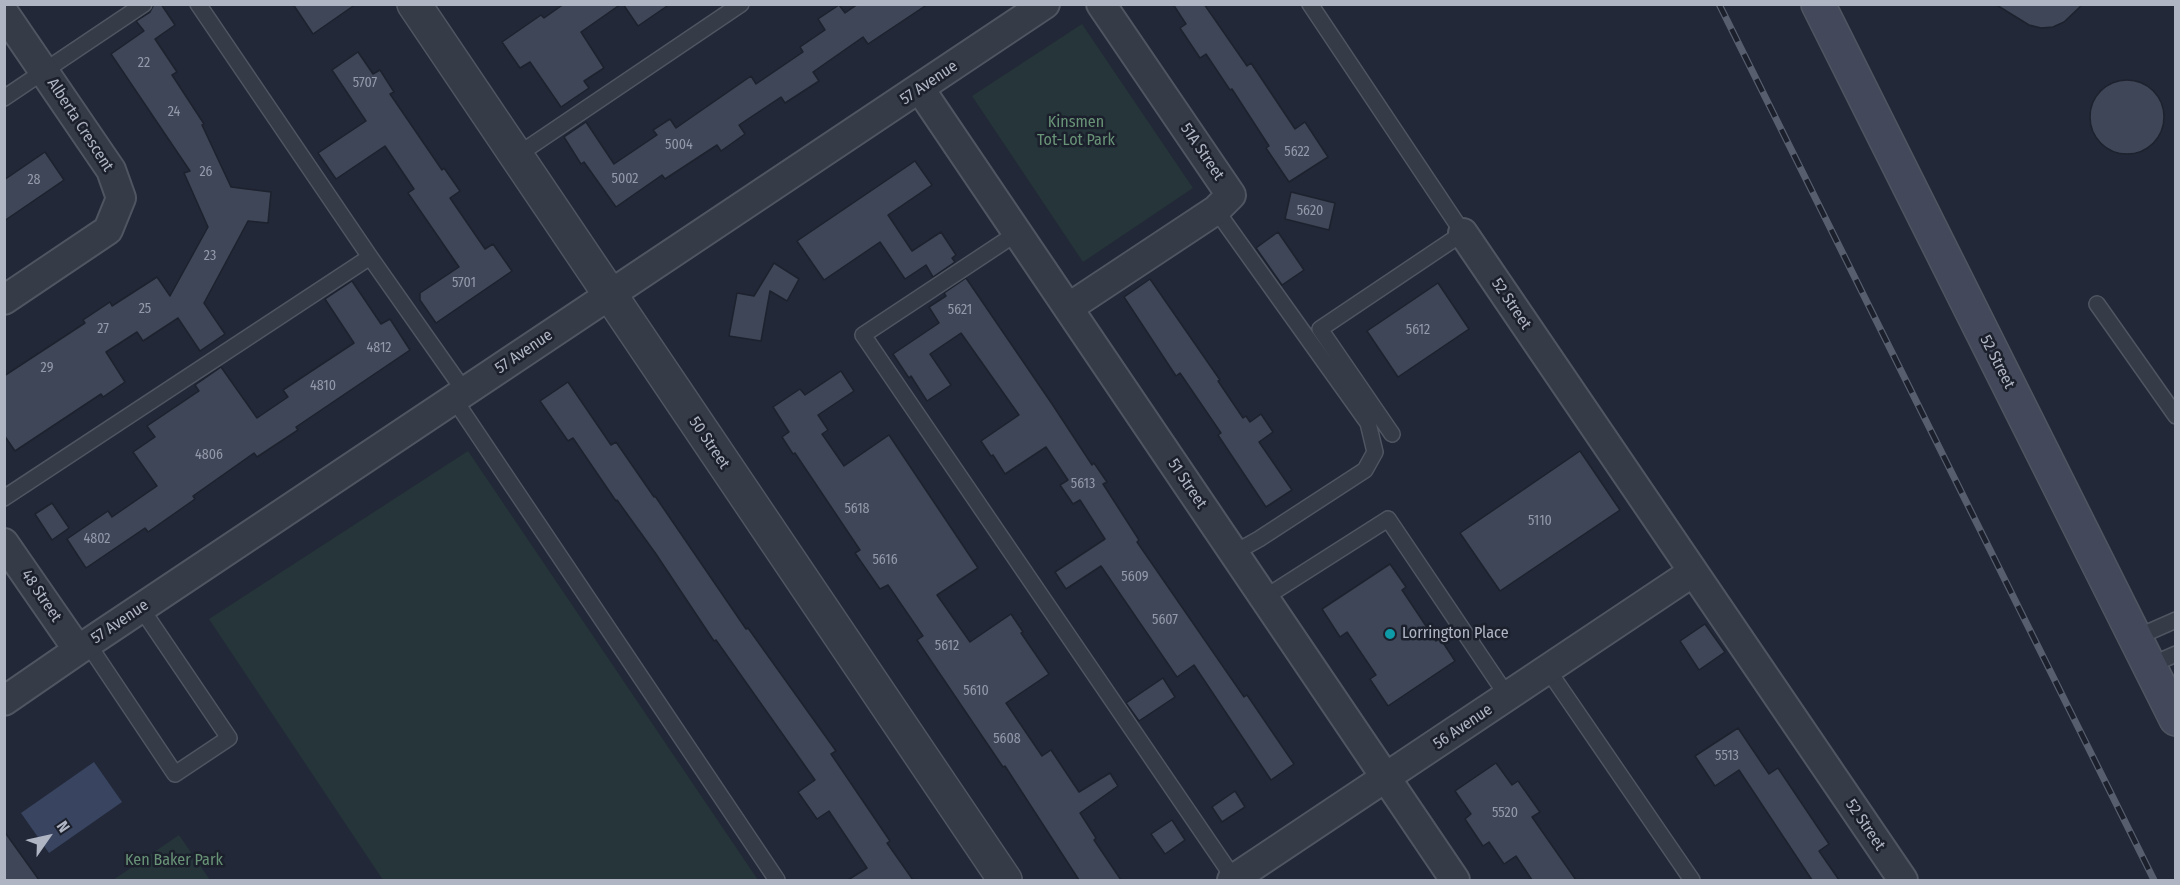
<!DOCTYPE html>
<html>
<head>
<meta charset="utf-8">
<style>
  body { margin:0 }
  #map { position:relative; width:2180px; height:885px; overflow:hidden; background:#222837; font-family:"Fira Sans Condensed",sans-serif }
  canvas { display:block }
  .frame { position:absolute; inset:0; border:6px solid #b0b5c4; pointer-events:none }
  .north { position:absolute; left:18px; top:807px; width:60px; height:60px; -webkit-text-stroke:4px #1b202c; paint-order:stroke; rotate:56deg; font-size:16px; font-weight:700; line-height:24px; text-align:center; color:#b0b5c4 }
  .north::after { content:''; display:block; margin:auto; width:21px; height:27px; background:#b0b5c4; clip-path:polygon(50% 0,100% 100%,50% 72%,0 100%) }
</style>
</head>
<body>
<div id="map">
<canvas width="2180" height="885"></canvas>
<div class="frame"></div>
<div class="north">N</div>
</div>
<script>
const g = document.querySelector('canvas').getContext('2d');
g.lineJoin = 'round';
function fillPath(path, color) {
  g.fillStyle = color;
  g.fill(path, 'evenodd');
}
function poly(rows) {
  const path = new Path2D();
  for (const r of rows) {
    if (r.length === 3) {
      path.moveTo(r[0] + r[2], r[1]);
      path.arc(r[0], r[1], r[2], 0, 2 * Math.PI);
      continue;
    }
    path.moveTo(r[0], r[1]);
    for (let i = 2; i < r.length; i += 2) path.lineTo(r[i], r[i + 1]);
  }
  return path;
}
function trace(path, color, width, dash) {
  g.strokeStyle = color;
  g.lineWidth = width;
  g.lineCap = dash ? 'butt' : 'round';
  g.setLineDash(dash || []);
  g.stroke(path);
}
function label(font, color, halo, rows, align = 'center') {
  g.font = font + ' "Fira Sans Condensed",sans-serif';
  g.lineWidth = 5;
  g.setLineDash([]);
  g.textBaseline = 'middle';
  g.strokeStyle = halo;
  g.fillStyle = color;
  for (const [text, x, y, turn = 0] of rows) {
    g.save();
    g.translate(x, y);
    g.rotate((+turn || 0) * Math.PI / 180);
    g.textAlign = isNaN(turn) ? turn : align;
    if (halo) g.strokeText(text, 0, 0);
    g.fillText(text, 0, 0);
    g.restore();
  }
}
const green = poly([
  [1082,24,1193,188,1083,262,972,96],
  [468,451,758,880,383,880,209,619],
  [179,835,210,880,113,880]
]);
const water = poly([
  [94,762,122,802,49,853,21,813]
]);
const building = poly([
  [154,4,161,4,175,25,155,39,177,72,172,75,204,124,202,125,231,187,271,192,268,223,248,221,204,303,225,334,200,351,178,318,143,341,137,332,106,352,125,382,103,397,101,394,15,451,4,435,4,376,85,323,83,320,110,302,112,306,157,277,170,296,208,227,184,173,190,171,111,54,144,31,136,21,150,12,154,4],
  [293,4,356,4,313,34,293,4],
  [564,4,621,4,581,32,604,68,584,81,589,88,561,107,530,62,520,68,502,42,541,15,544,18,564,4],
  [623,4,670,4,638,26,623,4],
  [858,4,928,4,868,44,863,37,813,72,819,81,785,103,781,97,739,125,745,134,721,151,717,145,665,179,662,175,616,207,584,162,581,164,564,137,586,122,614,164,657,135,653,130,670,119,676,128,751,76,756,84,803,52,800,47,825,30,818,19,839,5,845,13,858,4],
  [1173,4,1204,4,1247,66,1251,63,1295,129,1305,122,1328,157,1289,182,1266,148,1269,146,1232,89,1230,90,1206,54,1200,58,1180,28,1186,24,1173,4],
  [1995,4,2083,4,2064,22,2053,27,2041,28,2029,25,1995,4],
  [358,52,373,74,380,70,394,92,390,94,442,170,444,168,460,191,450,198,485,249,493,244,512,271,436,323,420,300,420,293,459,267,408,193,414,189,385,146,336,179,318,153,366,121,332,70,358,52],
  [2127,117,37],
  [45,152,64,180,4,221,4,180,45,152],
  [915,161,932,185,888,215,912,251,941,232,956,255,952,258,955,262,933,277,926,265,905,279,880,242,824,280,797,241,915,161],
  [1291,192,1335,203,1329,230,1285,219,1291,192],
  [1278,232,1304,270,1282,285,1256,248,1278,232],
  [774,263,799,279,787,301,770,291,761,341,729,336,737,293,754,296,774,263],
  [966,278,1052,404,1092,465,1094,463,1107,482,1103,484,1139,540,1137,542,1244,697,1247,695,1294,764,1271,780,1194,665,1177,677,1101,566,1066,589,1055,572,1105,539,1080,500,1073,504,1060,485,1068,480,1046,447,1005,474,993,455,991,456,981,441,1019,415,961,333,930,354,951,385,927,401,911,376,909,378,893,354,939,323,929,307,946,296,944,293,966,278],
  [1150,279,1220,380,1218,381,1243,418,1246,416,1250,422,1261,414,1273,432,1259,442,1292,490,1266,507,1218,435,1221,433,1180,373,1176,376,1124,297,1150,279],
  [352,281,381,324,390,319,410,350,296,427,298,430,257,457,254,453,193,496,195,499,148,532,145,528,86,568,67,539,108,511,112,517,157,486,133,452,155,437,147,426,199,391,195,385,221,367,257,418,288,397,283,390,354,343,325,299,352,281],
  [1438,283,1469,329,1398,377,1367,331,1438,283],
  [841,371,854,391,818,415,828,430,822,434,844,466,889,435,978,568,937,595,970,642,1011,614,1023,632,1021,633,1049,674,1006,703,1042,756,1051,750,1079,792,1110,773,1118,786,1080,813,1096,838,1094,840,1121,880,1079,880,1005,766,1003,767,917,640,923,636,888,585,880,589,855,553,860,550,795,453,793,454,782,437,789,432,773,407,800,389,805,395,841,371],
  [568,382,611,445,616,442,654,497,655,496,746,629,748,628,836,751,831,754,890,841,887,843,913,880,848,880,867,868,829,811,817,819,798,792,815,780,716,640,714,641,656,554,617,500,616,501,573,438,568,441,540,401,568,382],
  [1580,451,1620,510,1500,591,1460,533,1580,451],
  [52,503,69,528,52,540,35,514,52,503],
  [1390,564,1406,587,1402,590,1436,641,1440,638,1455,661,1388,706,1370,679,1376,675,1347,632,1340,637,1322,609,1390,564],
  [1705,624,1725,652,1699,670,1680,641,1705,624],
  [1163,678,1175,697,1139,721,1126,703,1163,678],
  [1738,728,1769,774,1778,768,1829,844,1819,851,1839,880,1812,880,1739,770,1715,786,1695,756,1738,728],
  [1496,763,1512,785,1518,781,1540,812,1532,817,1576,880,1532,880,1516,856,1504,864,1489,842,1483,846,1465,819,1471,814,1455,791,1496,763],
  [1235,791,1245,807,1222,822,1212,807,1235,791],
  [1172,820,1185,840,1165,854,1151,834,1172,820],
  [4,831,39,880,4,880,4,831]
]);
const service = poly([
  [198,4,370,257,465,392],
  [1310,4,1463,233,1320,329,1392,434],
  [4,98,144,4],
  [516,156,741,4],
  [1216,210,1368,423,1375,452,1365,470,1259,539,1234,553],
  [1017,233,863,335,1235,880],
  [2097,304,2176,416],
  [454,399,777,880],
  [4,498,370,257],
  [1264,598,1388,519,1508,697],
  [2135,638,2176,620],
  [88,644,175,774,229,738,141,608],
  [2149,666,2176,654],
  [1548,670,1692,880]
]);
const minor = poly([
  [4,13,111,170,121,198,108,230,4,300],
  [920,89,1455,880],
  [1463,233,1903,880],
  [1068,308,1216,210,1231,195,1101,4],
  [4,543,78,650],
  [4,701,78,650,1045,4],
  [1232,880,1693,572]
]);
const tertiary = poly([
  [414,4,1005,880]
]);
const secondary = poly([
  [1818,4,2176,719]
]);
const rail = poly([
  [1719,4,2154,880]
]);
const markers = [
  [1390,634,6,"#0f9aa8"]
];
const numberNames = [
  ["22",144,63],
  ["5707",365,83],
  ["24",174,112],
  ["5004",679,145],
  ["5622",1297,152],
  ["26",206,172],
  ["5002",625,179],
  ["28",34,180],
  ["5620",1310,211],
  ["23",210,256],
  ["5701",464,283],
  ["25",145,309],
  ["5621",960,310],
  ["27",103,329],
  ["5612",1418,330],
  ["4812",379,348],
  ["29",47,368],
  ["4810",323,386],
  ["4806",209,455],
  ["5613",1083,484],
  ["5618",857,509],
  ["5110",1540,521],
  ["4802",97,539],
  ["5616",885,560],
  ["5609",1135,577],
  ["5607",1165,620],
  ["5612",947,646],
  ["5610",976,691],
  ["5608",1007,739],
  ["5513",1727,756],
  ["5520",1505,813]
];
const streetNames = [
  ["57 Avenue",929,83,-34],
  ["Alberta Crescent",80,125,57],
  ["51A Street",1202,152,56],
  ["52 Street",1511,304,56],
  ["57 Avenue",524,352,-34],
  ["52 Street",1997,362,63],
  ["50 Street",709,443,56],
  ["51 Street",1187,484,56],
  ["48 Street",41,596,56],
  ["57 Avenue",120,622,-34],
  ["56 Avenue",1463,727,-34],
  ["52 Street",1865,825,56]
];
const parkNames = [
  ["Kinsmen",1076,123],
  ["Tot-Lot Park",1076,141],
  ["Ken Baker Park",174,861]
];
const poiNames = [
  ["Lorrington Place",1402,634]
];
fillPath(green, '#253539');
fillPath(water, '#384460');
fillPath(building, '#3e4657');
trace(building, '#1d222e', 1.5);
trace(service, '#505562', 18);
trace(minor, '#505562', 32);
trace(tertiary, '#505562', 36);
trace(secondary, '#505562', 36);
trace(service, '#353b47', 15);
trace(minor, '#353b47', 28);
trace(tertiary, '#353b47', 33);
trace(secondary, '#43495a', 33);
trace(rail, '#575e6e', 7);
trace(rail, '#1b202c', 4.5, [14]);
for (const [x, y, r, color] of markers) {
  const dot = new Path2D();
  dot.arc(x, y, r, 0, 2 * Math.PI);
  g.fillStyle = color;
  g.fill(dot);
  trace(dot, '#1b202c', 2);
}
label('14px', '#9499a9', null, numberNames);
label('16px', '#b0b5c4', '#1b202c', streetNames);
label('16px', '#699377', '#1b202c', parkNames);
label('16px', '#b0b5c4', '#1b202c', poiNames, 'left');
</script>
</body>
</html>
